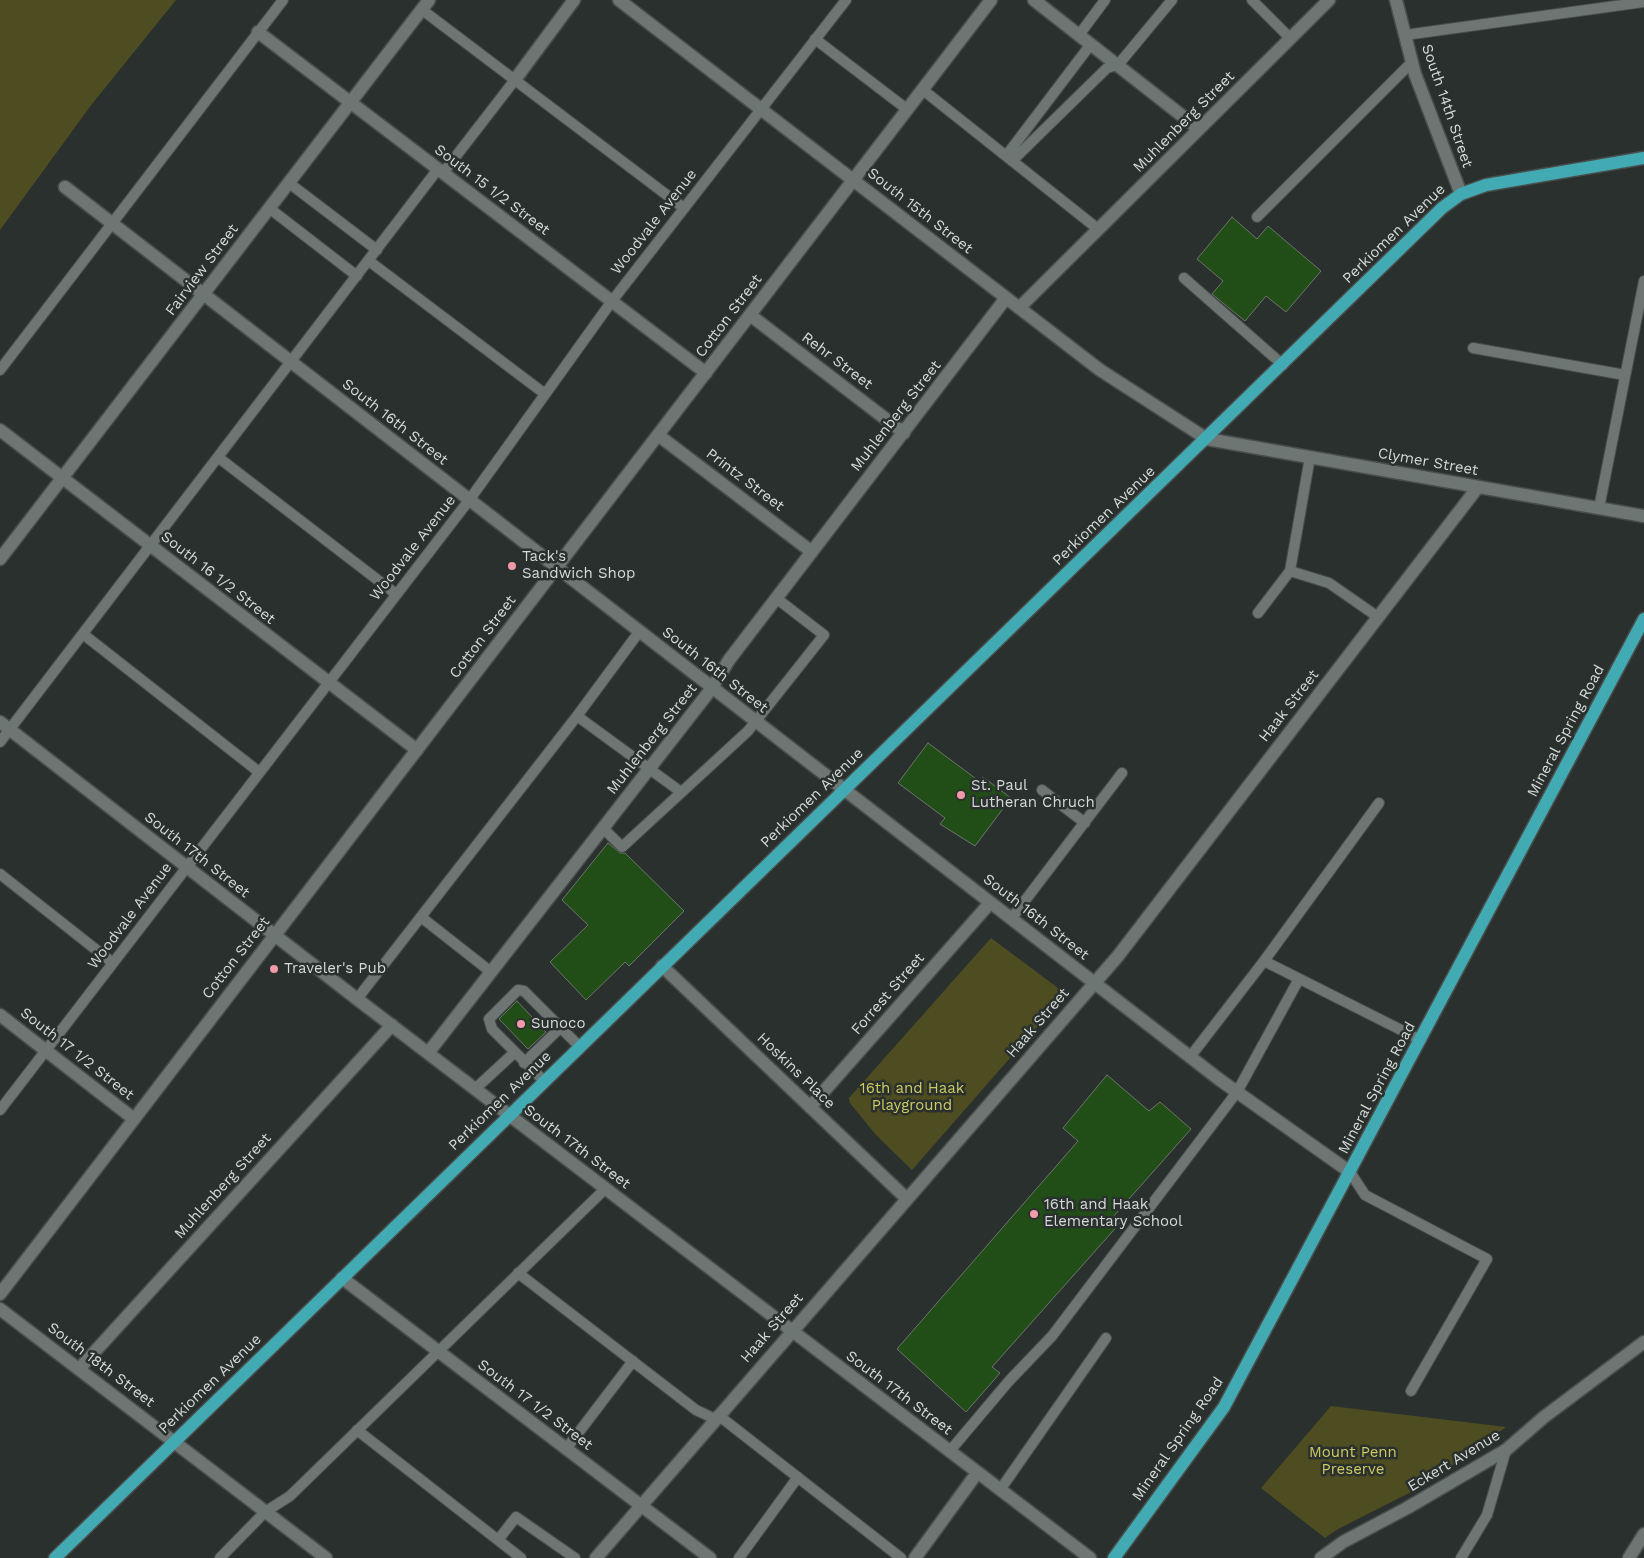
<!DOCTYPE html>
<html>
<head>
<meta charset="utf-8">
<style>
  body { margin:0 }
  canvas { display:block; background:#29302d }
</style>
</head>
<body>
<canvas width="1644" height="1558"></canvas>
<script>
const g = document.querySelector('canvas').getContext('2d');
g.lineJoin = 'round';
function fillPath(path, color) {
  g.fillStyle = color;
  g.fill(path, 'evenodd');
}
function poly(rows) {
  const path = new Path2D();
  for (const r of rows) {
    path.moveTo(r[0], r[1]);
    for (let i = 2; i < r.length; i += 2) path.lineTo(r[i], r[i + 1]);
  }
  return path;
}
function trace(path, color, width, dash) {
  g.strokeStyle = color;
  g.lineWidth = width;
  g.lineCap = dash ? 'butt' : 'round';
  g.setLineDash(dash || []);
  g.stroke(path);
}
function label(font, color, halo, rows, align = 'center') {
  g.font = font + ' "Work Sans",sans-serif';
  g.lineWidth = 5;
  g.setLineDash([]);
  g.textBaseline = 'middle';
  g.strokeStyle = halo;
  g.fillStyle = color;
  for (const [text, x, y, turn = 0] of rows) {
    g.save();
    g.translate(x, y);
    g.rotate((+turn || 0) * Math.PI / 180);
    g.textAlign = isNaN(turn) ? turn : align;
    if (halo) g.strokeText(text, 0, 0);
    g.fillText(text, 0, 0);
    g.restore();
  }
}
const green = poly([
  [0,0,176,0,92,104,0,230],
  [991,938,1066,994,912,1170,876,1135,850,1103,849,1098],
  [1331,1406,1506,1427,1425,1485,1338,1529,1325,1538,1261,1488]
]);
const building = poly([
  [1232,217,1257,239,1268,226,1321,271,1286,312,1266,296,1245,321,1212,294,1223,281,1197,259,1232,217],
  [928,743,979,781,983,777,1011,798,975,846,940,824,945,818,898,783,928,743],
  [608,843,620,853,625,853,684,911,629,966,625,962,586,1000,550,962,588,925,562,900,608,843],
  [517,1001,546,1032,528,1049,499,1019,517,1001],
  [1107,1075,1149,1111,1160,1102,1191,1129,1113,1217,1120,1223,992,1367,1000,1373,966,1412,897,1349,1078,1141,1063,1128,1107,1075]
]);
const service = poly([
  [1252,0,1290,38],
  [421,9,684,208],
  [1079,35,1105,0],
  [1405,35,1644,2],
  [815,39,908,110],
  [923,90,1098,229],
  [1006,156,1091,44],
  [1012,161,1107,68,1118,65,1172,0],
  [443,173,514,81],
  [289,183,377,250],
  [269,208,357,276],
  [1257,217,1412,62],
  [369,261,545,394],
  [1184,278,1283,365],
  [1473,348,1625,375],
  [0,370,283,0],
  [219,458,396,594],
  [1599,508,1644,281],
  [1290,571,1329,583,1378,617],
  [1258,613,1290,571,1310,457],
  [83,634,259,772],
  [577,716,681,792],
  [0,742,438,169],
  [1042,790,1085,823],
  [603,828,622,847,748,731,824,635,776,598],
  [0,874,113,963],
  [421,917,491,972],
  [1011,919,1122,773],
  [1264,961,1421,1040],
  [357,999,577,716,639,632],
  [1190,1057,1264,961,1379,803],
  [524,1063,560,1028],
  [544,1081,492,1029,489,1019,518,990,524,991,579,1046],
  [475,1089,515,1052],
  [0,1110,470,499,612,301,846,0],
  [1350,1172,1365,1195,1487,1259,1411,1391],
  [518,1273,696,1410,715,1419],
  [718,1415,901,1558],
  [357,1430,521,1558],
  [566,1449,633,1361],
  [949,1452,1009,1381,1052,1336,1237,1092,1299,979],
  [1000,1490,1106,1338],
  [498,1540,516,1517,575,1558],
  [220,1558,265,1512,290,1496,605,1189],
  [739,1558,798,1477],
  [1461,1558,1487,1515,1506,1450]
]);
const minor = poly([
  [619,0,1100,370,1207,439],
  [1034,0,1199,129],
  [1396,0,1415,74,1461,194],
  [258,32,706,373],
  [514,81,574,0],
  [65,187,1220,1080,1350,1172],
  [1019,308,1329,0],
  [750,315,904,433],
  [0,430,417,750],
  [658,435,812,552],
  [0,559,429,0],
  [0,722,357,999,1090,1558],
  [662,966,907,1199],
  [0,1015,134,1119],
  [428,1053,712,688,729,660,1006,298],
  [810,1107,990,903],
  [342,1278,710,1558],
  [0,1309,326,1558],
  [79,1369,392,1025],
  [596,1558,1118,956,1478,487],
  [915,1558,977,1473],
  [1321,1558,1343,1542,1407,1508,1506,1450,1544,1417,1644,1342]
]);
const tertiary = poly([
  [1207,439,1644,516],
  [0,1294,991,0],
  [1629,1558,1644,1534]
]);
const primary = poly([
  [55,1558,1442,208,1461,194,1486,185,1644,158],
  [1114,1558,1224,1407,1644,619]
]);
const markers = [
  [512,566,5,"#f39aa9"],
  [961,795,5,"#f39aa9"],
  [274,969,5,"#f39aa9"],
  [521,1024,5,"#f39aa9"],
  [1034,1214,5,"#f39aa9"]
];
const streetNames = [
  ["South 14th Street",1447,106,71],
  ["Muhlenberg Street",1184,122,-45],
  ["South 15 1/2 Street",492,190,37],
  ["South 15th Street",920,211,38],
  ["Woodvale Avenue",654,222,-52],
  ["Perkiomen Avenue",1394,234,-44],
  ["Fairview Street",202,270,-53],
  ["Cotton Street",729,316,-53],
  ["Rehr Street",837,361,37],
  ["Muhlenberg Street",896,416,-52],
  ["South 16th Street",395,422,38],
  ["Clymer Street",1428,462,10],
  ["Printz Street",745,480,37],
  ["Perkiomen Avenue",1104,516,-44],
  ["Woodvale Avenue",413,548,-52],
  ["South 16 1/2 Street",218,578,38],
  ["Cotton Street",483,637,-53],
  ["South 16th Street",715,670,38],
  ["Haak Street",1289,706,-52],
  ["Mineral Spring Road",1566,731,-62],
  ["Muhlenberg Street",652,739,-52],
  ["Perkiomen Avenue",812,798,-44],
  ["South 17th Street",197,855,38],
  ["Woodvale Avenue",130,916,-53],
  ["South 16th Street",1036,917,38],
  ["Cotton Street",236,958,-52],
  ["Forrest Street",888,994,-49],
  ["Haak Street",1038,1023,-49],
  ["South 17 1/2 Street",77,1054,38],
  ["Hoskins Place",796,1071,44],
  ["Mineral Spring Road",1377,1088,-62],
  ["Perkiomen Avenue",500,1101,-44],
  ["South 17th Street",577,1147,37],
  ["Muhlenberg Street",223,1186,-48],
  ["Haak Street",772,1328,-49],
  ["South 18th Street",101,1365,37],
  ["Perkiomen Avenue",210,1384,-44],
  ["South 17th Street",899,1393,37],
  ["South 17 1/2 Street",535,1405,37],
  ["Mineral Spring Road",1178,1439,-55],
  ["Eckert Avenue",1454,1461,-31]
];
const poiNames = [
  ["Tack's",522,557],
  ["Sandwich Shop",522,574],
  ["St. Paul",971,786],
  ["Lutheran Chruch",971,803],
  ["Traveler's Pub",284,969],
  ["Sunoco",531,1024],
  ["16th and Haak",1044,1205],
  ["Elementary School",1044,1222]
];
const parkNames = [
  ["16th and Haak",912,1089],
  ["Playground",912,1106],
  ["Mount Penn",1353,1453],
  ["Preserve",1353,1470]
];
fillPath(green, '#4e4d22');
fillPath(building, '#214e17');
trace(building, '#6e736d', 1);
trace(service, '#484e4c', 12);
trace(minor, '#484e4c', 15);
trace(tertiary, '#484e4c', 15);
trace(primary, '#484e4c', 15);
trace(service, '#6e7673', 10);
trace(minor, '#6e7673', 12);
trace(tertiary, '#6e7673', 12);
trace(primary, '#42aab3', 12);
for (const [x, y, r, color] of markers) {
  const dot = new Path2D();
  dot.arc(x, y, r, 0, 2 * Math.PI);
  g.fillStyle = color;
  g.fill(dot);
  trace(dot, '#29302d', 2);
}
label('15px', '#d6dad8', '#29302d', streetNames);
label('15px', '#d6dad8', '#29302d', poiNames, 'left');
label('15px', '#cecb62', '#29302d', parkNames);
</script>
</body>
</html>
